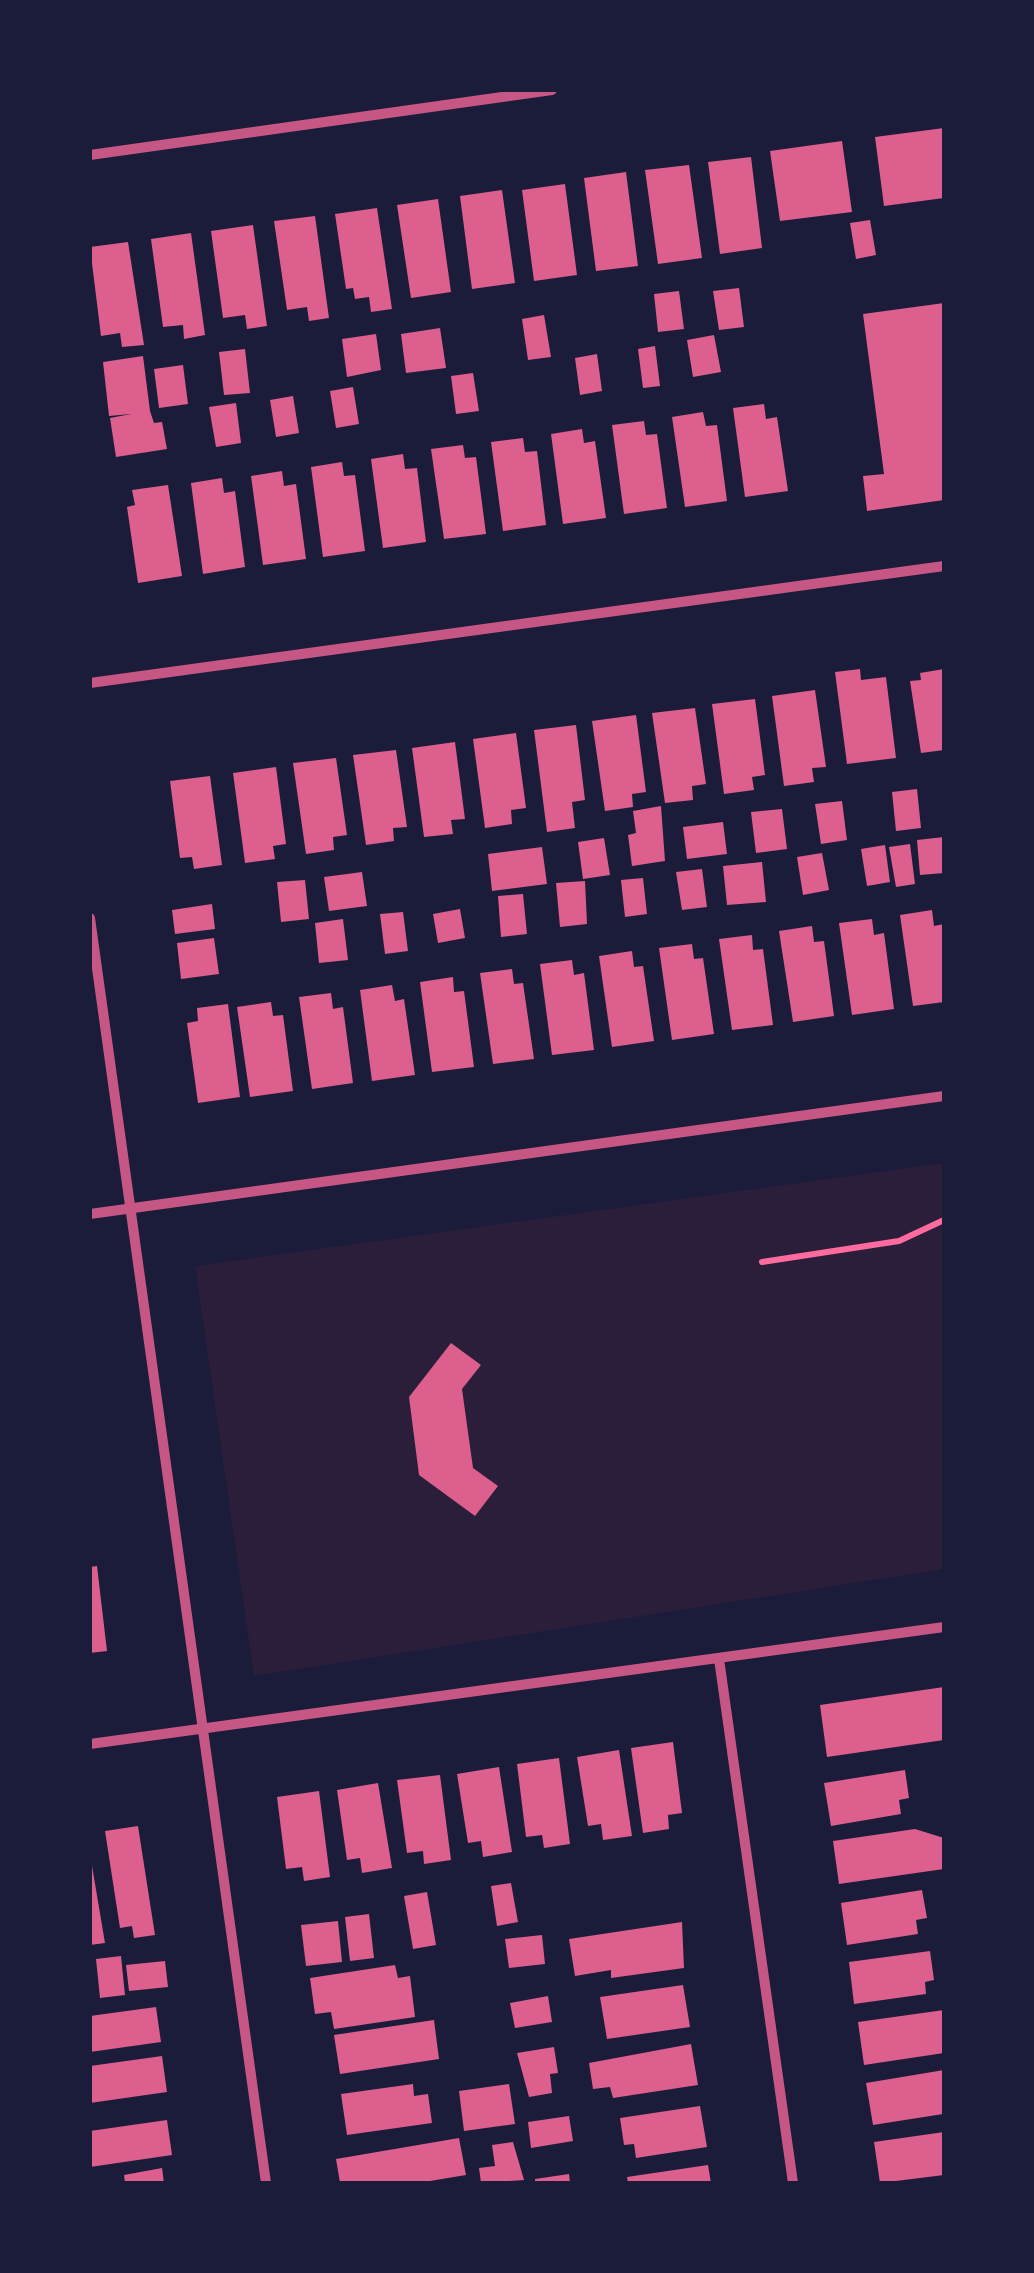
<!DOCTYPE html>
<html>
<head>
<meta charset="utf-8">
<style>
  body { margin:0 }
  #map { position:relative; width:1034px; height:2273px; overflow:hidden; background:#1b1b3a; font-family:"Public Sans",sans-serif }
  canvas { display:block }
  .frame { position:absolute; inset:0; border:92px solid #1b1b3a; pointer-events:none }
</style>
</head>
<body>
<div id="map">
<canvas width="1034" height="2273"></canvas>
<div class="frame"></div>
</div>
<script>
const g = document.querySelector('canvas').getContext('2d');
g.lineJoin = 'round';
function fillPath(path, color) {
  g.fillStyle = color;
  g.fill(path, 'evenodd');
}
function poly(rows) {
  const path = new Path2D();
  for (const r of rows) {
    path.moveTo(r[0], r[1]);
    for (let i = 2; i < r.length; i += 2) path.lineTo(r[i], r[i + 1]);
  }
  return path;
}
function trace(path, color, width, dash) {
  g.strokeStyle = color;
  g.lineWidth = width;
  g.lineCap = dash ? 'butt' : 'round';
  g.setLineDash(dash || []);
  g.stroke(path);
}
const green = poly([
  [944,1163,944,1569,254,1676,195,1266]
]);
const building = poly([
  [944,128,944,198,884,206,875,137],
  [842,141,852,212,780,221,770,151],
  [751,157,762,248,720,254,708,162],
  [689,165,702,258,658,264,645,170],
  [626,172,638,266,596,271,584,178],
  [565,184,577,275,534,281,522,190],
  [502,190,515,283,472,289,460,196],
  [438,199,451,292,411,298,397,205],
  [377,208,392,309,371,312,369,297,355,299,353,288,346,289,335,214],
  [315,216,329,318,309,321,307,307,287,310,274,221],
  [870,220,876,255,856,259,850,223],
  [253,225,267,326,247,329,245,315,223,318,211,231],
  [191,233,205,335,184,339,183,325,163,327,151,239],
  [128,242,144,345,122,347,120,333,101,336,90,247],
  [739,288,744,327,719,330,713,291],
  [679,291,684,329,658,332,654,294],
  [944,303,944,500,867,511,863,476,884,474,863,314],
  [544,315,551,357,528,360,522,319],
  [440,328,446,368,406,373,401,334],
  [376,334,381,370,347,377,342,339],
  [714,335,721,372,693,377,687,340],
  [655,346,660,386,643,388,638,349],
  [245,349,250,393,224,395,219,352],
  [597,354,602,391,580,395,575,358],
  [143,356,150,411,154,423,162,422,167,449,116,457,110,418,131,414,109,416,103,362],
  [183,365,188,404,159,408,154,369],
  [473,373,479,411,456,414,451,376],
  [353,387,359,424,336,428,330,391],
  [293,396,299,433,276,437,270,400],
  [236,403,241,443,216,447,209,407],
  [764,404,766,419,777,417,788,491,745,497,733,408],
  [703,412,706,426,717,425,727,501,685,507,672,417],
  [644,421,646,435,657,434,667,508,624,514,612,425],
  [582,429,584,443,595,441,606,518,563,524,551,434],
  [523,438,525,452,537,451,546,525,503,531,491,442],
  [463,445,465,458,476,457,486,534,444,539,431,449],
  [403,454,405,469,417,468,426,542,383,548,371,459],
  [342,462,344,476,355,475,365,551,323,557,311,467],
  [282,471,284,486,296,484,306,559,263,565,251,476],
  [222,478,224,493,235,491,245,567,203,574,191,483],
  [168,485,182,576,138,583,127,507,135,505,132,490],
  [860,669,861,680,886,677,896,758,847,764,835,672],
  [944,669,944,750,921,753,910,681,921,680,920,673],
  [815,690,826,767,812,768,814,782,784,786,772,696],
  [755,699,765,775,752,777,754,790,724,794,712,704],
  [695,708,706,784,692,786,693,800,665,803,652,713],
  [636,715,646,792,632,794,633,807,605,811,592,721],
  [576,725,585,800,572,802,575,828,547,832,534,730],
  [516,733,526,808,511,810,512,824,485,828,473,739],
  [455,742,465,819,451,820,453,834,424,837,412,748],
  [396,750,407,827,393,828,394,841,366,845,353,755],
  [336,758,347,835,333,837,334,850,306,854,293,763],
  [276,767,286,844,273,846,275,859,245,863,233,773],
  [210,776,222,865,194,869,192,857,180,858,170,781],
  [917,789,921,828,896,831,892,792],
  [842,801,847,840,821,844,815,804],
  [661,806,665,861,632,866,628,835,636,833,633,811],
  [782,809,787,849,756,853,751,812],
  [723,822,727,854,687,859,683,827],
  [944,837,944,873,920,875,917,840],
  [604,838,610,875,583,879,578,842],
  [910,844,915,884,896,887,889,847],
  [885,845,890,882,867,886,861,849],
  [542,847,547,884,492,891,488,854],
  [822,853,829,890,803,895,797,857],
  [762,862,766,902,727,905,723,866],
  [702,869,707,907,682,910,676,872],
  [362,872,367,906,329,911,324,877],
  [643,878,647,914,625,917,621,880],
  [305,880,309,919,281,922,277,882],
  [585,881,587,924,560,927,556,883],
  [523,894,527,934,501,937,498,896],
  [212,904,215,929,175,934,172,910],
  [460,909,465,938,438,943,433,914],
  [932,910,934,926,944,924,944,1002,913,1006,900,915],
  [403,912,408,951,385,954,380,914],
  [343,919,348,960,319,963,315,923],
  [872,919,874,935,884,933,894,1009,852,1015,839,923],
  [812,926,814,942,824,941,834,1016,793,1022,779,931],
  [752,935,753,950,763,949,773,1025,732,1030,719,939],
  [214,938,219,974,181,979,177,943],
  [692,944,694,959,703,958,714,1034,672,1040,659,948],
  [632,951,634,967,643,966,654,1041,612,1047,599,956],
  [572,960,574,975,584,973,594,1050,552,1055,540,964],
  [512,969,514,984,523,983,534,1059,493,1064,480,973],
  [453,977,454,992,464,991,474,1067,432,1072,420,982],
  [392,985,395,1001,404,999,415,1075,372,1081,360,990],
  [331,993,333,1009,343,1007,353,1083,312,1089,299,997],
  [271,1002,273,1016,283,1015,293,1091,250,1097,237,1007],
  [228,1004,240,1097,198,1103,187,1023,198,1021,197,1008],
  [451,1343,481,1365,462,1389,473,1468,498,1486,475,1516,419,1475,409,1397],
  [97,1566,107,1651,90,1653,90,1567],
  [944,1687,944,1740,827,1757,820,1705],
  [673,1742,682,1813,668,1815,669,1829,643,1833,631,1748],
  [619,1750,632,1836,603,1840,601,1824,588,1826,577,1757],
  [559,1758,570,1844,544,1848,542,1835,526,1837,517,1764],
  [499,1767,512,1852,483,1857,481,1841,468,1843,457,1774],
  [905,1770,909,1798,899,1800,901,1814,831,1826,824,1783],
  [440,1775,451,1860,424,1864,423,1851,407,1853,397,1780],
  [378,1783,392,1868,362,1873,360,1858,347,1860,337,1790],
  [319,1791,330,1877,304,1881,302,1867,286,1869,277,1797],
  [138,1826,155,1935,134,1938,132,1926,120,1928,105,1831],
  [915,1829,944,1838,944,1869,839,1884,833,1841],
  [90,1854,105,1943,90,1945],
  [511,1883,518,1922,497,1926,491,1886],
  [922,1890,927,1918,916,1920,918,1934,847,1945,841,1903],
  [427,1892,436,1945,413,1949,404,1896],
  [369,1914,374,1958,350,1961,345,1917],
  [338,1921,342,1962,306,1966,301,1925],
  [682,1922,684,1968,611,1978,611,1970,575,1976,569,1939],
  [542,1935,545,1964,509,1968,505,1939],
  [930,1951,934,1980,925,1982,926,1994,854,2004,849,1962],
  [121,1956,125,1995,100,1998,96,1959],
  [165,1961,168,1987,129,1991,126,1965],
  [395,1965,398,1978,410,1976,415,2017,334,2029,331,2012,315,2014,310,1978],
  [683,1985,690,2027,607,2039,600,1997],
  [548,1996,552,2022,515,2028,510,2003],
  [156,2007,161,2042,90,2052,90,2016],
  [944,2010,944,2053,864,2065,858,2022],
  [434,2020,439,2059,340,2074,334,2035],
  [691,2044,698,2085,613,2098,610,2087,593,2089,589,2063],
  [554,2047,558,2073,550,2074,552,2093,529,2097,517,2053],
  [162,2056,167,2092,90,2103,90,2066],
  [944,2070,943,2114,873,2125,866,2083],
  [413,2084,414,2096,428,2094,432,2123,347,2135,341,2094],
  [509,2084,515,2124,464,2131,459,2091],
  [700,2106,707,2147,636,2158,634,2144,624,2145,620,2118],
  [569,2116,573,2141,531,2148,528,2122],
  [167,2120,172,2155,90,2167,90,2131],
  [944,2132,944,2175,880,2183,874,2142],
  [459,2138,466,2175,418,2183,340,2183,336,2159],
  [513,2142,524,2180,481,2183,479,2168,495,2166,492,2145],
  [708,2165,711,2183,628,2183,627,2177],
  [162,2168,164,2183,125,2183,124,2175],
  [569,2174,570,2183,535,2183,535,2179]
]);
const path = poly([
  [762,1262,899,1241,944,1220]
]);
const minor = poly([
  [90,155,552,90],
  [90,683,944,566],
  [90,918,266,2183],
  [90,1214,944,1096],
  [719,1659,793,2183],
  [90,1744,944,1627]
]);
fillPath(green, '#2a1e3b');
fillPath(building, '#dd5f8e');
trace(path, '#ff6b9d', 6);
trace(minor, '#c65784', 10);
</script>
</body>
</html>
